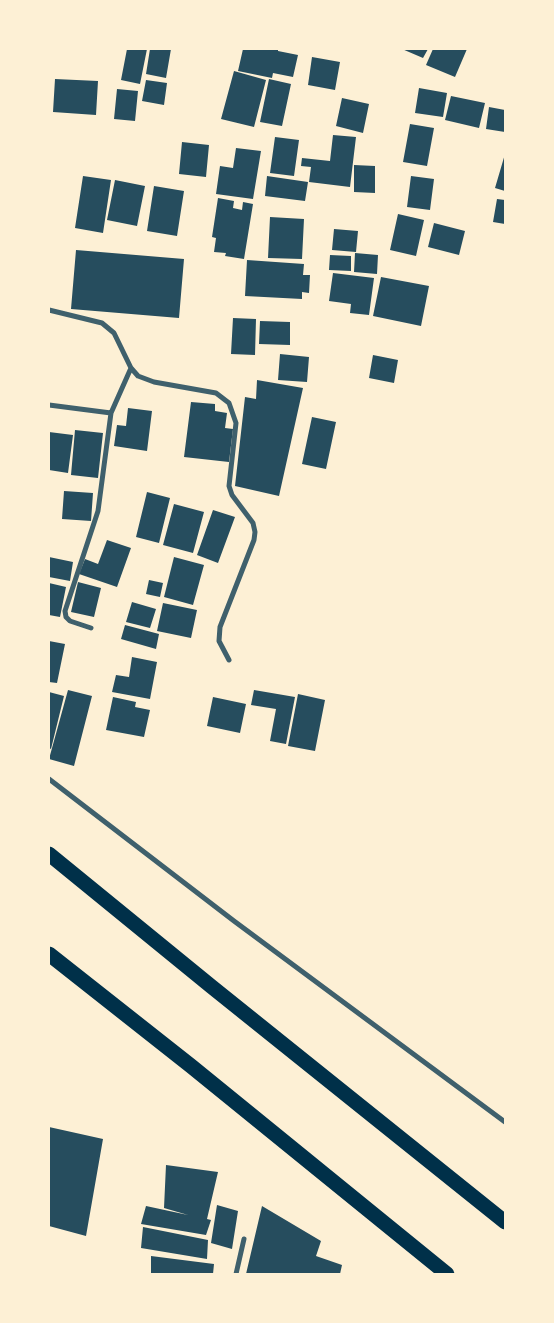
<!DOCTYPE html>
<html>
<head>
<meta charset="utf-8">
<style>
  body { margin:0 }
  #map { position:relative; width:554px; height:1323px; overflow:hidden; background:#fdf0d5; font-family:Overpass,sans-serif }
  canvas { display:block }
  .frame { position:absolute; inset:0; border:50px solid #fdf0d5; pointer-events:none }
</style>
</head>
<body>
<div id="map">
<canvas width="554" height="1323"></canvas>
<div class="frame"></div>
</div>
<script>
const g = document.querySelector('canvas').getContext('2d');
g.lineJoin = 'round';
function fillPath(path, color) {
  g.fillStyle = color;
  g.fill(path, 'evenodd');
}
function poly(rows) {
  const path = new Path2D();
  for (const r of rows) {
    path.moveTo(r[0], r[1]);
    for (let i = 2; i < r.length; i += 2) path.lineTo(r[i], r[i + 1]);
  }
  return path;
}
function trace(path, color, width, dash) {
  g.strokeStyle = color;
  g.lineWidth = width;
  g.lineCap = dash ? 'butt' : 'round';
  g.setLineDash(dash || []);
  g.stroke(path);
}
const building = poly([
  [127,49,147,49,140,84,121,80],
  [150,49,171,49,166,78,146,74],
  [243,49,278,49,278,51,298,55,293,77,273,73,272,78,238,71],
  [402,49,428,49,423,58],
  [433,49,467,49,455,77,426,65],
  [312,57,340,62,335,90,308,85],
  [234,71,266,80,254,127,221,119],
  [55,79,98,81,96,115,53,112],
  [269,79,291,84,282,126,260,122],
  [146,80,167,83,164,105,142,101],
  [419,88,447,93,443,117,415,113],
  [117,89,138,91,135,121,114,119],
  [451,96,485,103,479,128,445,120],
  [342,98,369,104,363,133,336,126],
  [489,107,505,110,505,132,486,129],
  [410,124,434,128,427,166,403,162],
  [333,135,356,137,350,187,309,182,311,167,301,166,302,158,330,161],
  [275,137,299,140,294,176,270,173],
  [182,142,209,145,206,177,179,174],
  [236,148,261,151,253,199,216,194,220,166,233,168],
  [505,154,505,191,495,188],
  [354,165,375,166,375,193,354,192],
  [83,176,111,180,103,233,75,228],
  [267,176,308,182,305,201,265,196],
  [411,176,434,179,430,210,407,207],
  [115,180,145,186,137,226,107,220],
  [154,186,184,191,177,236,147,231],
  [218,198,234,201,233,208,242,210,243,202,253,204,244,259,225,256,226,253,214,252,216,238,212,237],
  [497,199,505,200,505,224,493,222],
  [398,214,424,220,416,256,390,250],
  [270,217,304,219,302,259,268,258],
  [434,223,465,231,459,255,428,247],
  [334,229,358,231,356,252,332,250],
  [76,250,184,259,179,318,71,309],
  [355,253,378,255,377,274,354,272],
  [330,255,351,256,351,271,329,270],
  [247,260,304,264,303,275,310,275,309,293,302,292,302,299,245,296],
  [333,273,374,278,369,315,350,313,351,304,329,301],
  [381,277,429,286,421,326,373,316],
  [233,318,256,319,255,355,231,354],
  [260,321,290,322,290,345,259,344],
  [280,354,309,357,307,382,278,380],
  [373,355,398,360,394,383,369,378],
  [257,380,303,388,279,496,235,486,245,397,256,399],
  [191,402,215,404,215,411,227,413,225,428,233,429,229,462,184,457],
  [128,408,152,411,147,451,114,446,117,425,126,426],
  [312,417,336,422,326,469,302,464],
  [75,430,103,433,98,478,71,475],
  [49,432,73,435,68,473,49,470],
  [64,491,93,493,91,521,62,519],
  [147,492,170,498,159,543,136,537],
  [174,504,204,512,193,553,163,545],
  [213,510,235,517,218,563,197,555],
  [107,540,131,548,117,587,79,574,85,559,98,564],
  [49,557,73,562,70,581,49,577],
  [174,557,204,565,193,605,164,597],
  [149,580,163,583,160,597,146,594],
  [78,582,101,588,94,617,71,612],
  [49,583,66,587,60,617,49,615],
  [132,602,156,609,150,628,126,622],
  [163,603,197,610,191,638,157,631],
  [125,625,159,634,156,649,121,639],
  [49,641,65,644,57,683,49,682],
  [132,657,157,662,150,699,112,692,116,675,129,677],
  [68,690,92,696,74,766,49,759],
  [254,690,295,697,286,744,270,741,276,709,251,705],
  [49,692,64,696,51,749,49,748],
  [298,694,325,700,315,751,288,746],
  [113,697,136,702,135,707,150,710,144,737,106,730],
  [213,697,246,704,240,733,207,726],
  [49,1127,103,1139,86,1236,49,1226],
  [166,1165,218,1172,207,1219,211,1220,206,1235,141,1224,146,1206,188,1215,164,1208],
  [217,1205,238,1211,232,1249,211,1243],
  [262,1206,321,1241,316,1256,342,1265,340,1274,246,1274],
  [143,1227,208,1240,207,1259,141,1248],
  [151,1256,214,1264,213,1274,151,1274]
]);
const minor = poly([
  [49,310,102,323,114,333,131,368,138,376,154,382,216,393,229,403,236,423,229,486,232,495,253,523,255,532,254,540,220,627,219,641,229,660],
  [49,405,111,413,131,368],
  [91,628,70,621,66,617,65,611,98,511,111,413],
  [49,779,234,921,505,1122],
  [236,1274,244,1239]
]);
const motorway = poly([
  [49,854,212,987,505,1222],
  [49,954,191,1066,447,1274]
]);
fillPath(building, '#264d5e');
trace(minor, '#3f606c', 5);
trace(motorway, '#003049', 15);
</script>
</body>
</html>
